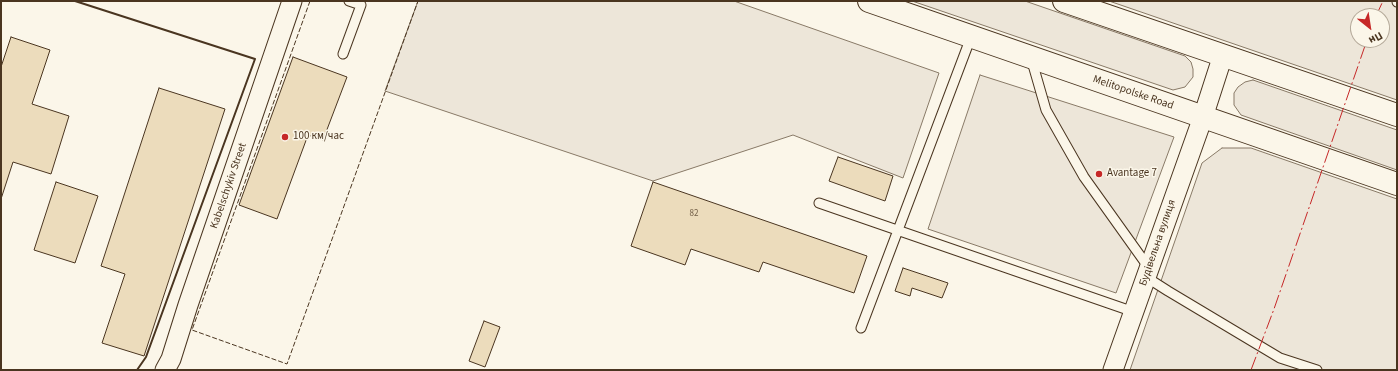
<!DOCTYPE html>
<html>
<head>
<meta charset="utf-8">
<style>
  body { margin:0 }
  #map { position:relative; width:1398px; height:371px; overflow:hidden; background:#fbf6e9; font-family:"Source Sans 3",sans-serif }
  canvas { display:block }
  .frame { position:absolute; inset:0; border:2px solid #4a3520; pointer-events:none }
  .north { position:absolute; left:1350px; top:8px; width:40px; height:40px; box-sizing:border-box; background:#fbf6e9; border:1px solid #b4a999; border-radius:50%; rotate:150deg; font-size:11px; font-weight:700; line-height:16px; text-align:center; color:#4a3520 }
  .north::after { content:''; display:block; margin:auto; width:14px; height:18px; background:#c62828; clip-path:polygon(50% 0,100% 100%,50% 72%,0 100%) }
</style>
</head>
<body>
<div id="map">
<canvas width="1398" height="371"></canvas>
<div class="frame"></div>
<div class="north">Пн</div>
</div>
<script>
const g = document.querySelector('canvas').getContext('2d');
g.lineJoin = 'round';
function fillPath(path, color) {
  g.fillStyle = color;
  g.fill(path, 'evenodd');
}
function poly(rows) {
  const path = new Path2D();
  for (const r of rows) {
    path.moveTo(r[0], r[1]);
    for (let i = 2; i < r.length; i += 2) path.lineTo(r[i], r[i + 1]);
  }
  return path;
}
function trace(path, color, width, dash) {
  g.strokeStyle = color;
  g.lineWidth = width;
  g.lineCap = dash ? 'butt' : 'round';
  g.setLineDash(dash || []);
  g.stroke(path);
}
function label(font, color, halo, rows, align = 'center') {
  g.font = font + ' "Source Sans 3",sans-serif';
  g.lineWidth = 3;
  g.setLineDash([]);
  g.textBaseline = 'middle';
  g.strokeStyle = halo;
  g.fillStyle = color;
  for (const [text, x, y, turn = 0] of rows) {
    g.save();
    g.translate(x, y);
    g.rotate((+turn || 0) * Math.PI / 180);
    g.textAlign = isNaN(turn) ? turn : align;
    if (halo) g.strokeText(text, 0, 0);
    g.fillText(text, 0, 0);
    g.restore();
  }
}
const green = poly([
  [418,1,734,1,939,73,903,178,793,135,653,181,385,91,418,1],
  [912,1,1025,1,1185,56,1191,62,1193,69,1193,77,1185,87,1173,90,912,1],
  [1109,1,1397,1,1397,100,1109,1],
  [1358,16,1382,16,1382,40,1358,40,1358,16],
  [980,75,1174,137,1116,293,928,229,980,75],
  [1253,80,1397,130,1397,170,1241,115,1234,105,1234,93,1238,87,1245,82,1253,80],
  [1222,148,1251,148,1397,199,1397,370,1130,370,1202,163,1222,148]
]);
const building = poly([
  [11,37,50,50,32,104,69,116,51,174,13,162,1,199,1,67,11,37],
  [293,57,347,77,323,140,308,135,277,219,239,205,293,57],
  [159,88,225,109,144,356,102,343,125,274,101,266,159,88],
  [838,157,893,176,885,201,829,181,838,157],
  [56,182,98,196,75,263,34,250,56,182],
  [653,182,867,256,854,293,763,262,759,272,691,249,685,265,631,246,653,182],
  [903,268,948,283,942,298,912,288,910,296,895,291,903,268],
  [484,321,500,327,485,367,469,361,484,321]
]);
const lane = poly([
  [1397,1,1397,2],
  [343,54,361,5,349,1],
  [1031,58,1046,110,1084,177,1149,268],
  [819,203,1134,312],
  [1146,277,1168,291,1280,358,1317,370],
  [861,328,971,37]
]);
const street = poly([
  [165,370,171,359,188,305,292,1],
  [1113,370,1203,117,1223,55]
]);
const primary = poly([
  [869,1,1397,184],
  [1064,1,1397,115]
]);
const fence = poly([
  [310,1,192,330,287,364,418,1]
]);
const wall = poly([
  [75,1,255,59,146,357,137,370]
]);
const power = poly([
  [1376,16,1383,1],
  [1251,370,1274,309,1367,40]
]);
const markers = [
  [285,137,4,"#c62828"],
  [1099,174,4,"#c62828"]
];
const numberNames = [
  ["82",694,214]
];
const streetNames = [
  ["Melitopolske Road",1133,93,19],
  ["Kabelschykiv Street",229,186,-71],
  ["Будівельна вулиця",1158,243,-71]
];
const poiNames = [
  ["100 км/час",293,137],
  ["Avantage 7",1107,174]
];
fillPath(green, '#ede6d9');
trace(green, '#887966', 1);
fillPath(building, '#ecdcbc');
trace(building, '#4a3520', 1);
trace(lane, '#4a3520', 11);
trace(street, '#4a3520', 21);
trace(primary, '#4a3520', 24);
trace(lane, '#fbf6e9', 9);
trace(street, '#fbf6e9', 19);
trace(primary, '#fbf6e9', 22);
trace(fence, '#4a3520', 1, [5, 2]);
trace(wall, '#4a3520', 2);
trace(power, '#c62828', 1, [14, 3, 2, 3]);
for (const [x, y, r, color] of markers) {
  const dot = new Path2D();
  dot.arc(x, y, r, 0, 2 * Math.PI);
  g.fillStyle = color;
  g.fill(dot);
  trace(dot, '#fbf6e9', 1.5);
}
label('9px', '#725f47', null, numberNames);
label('11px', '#4a3520', '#fbf6e9', streetNames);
label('11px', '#4a3520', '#fbf6e9', poiNames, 'left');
</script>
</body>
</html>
